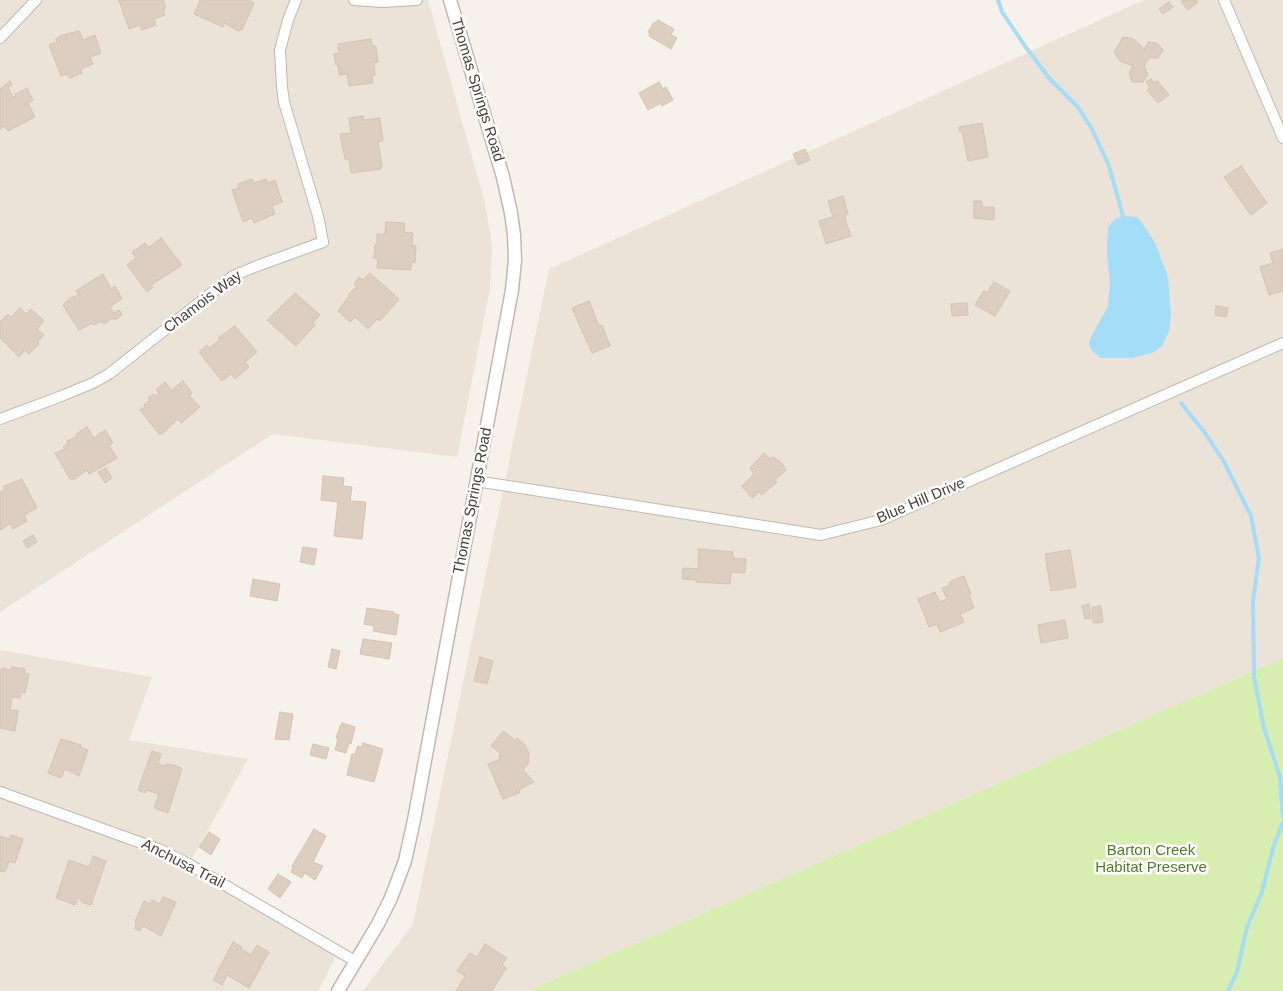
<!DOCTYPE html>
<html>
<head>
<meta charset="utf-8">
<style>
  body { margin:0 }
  canvas { display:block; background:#f6f1ea }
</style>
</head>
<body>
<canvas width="1283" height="991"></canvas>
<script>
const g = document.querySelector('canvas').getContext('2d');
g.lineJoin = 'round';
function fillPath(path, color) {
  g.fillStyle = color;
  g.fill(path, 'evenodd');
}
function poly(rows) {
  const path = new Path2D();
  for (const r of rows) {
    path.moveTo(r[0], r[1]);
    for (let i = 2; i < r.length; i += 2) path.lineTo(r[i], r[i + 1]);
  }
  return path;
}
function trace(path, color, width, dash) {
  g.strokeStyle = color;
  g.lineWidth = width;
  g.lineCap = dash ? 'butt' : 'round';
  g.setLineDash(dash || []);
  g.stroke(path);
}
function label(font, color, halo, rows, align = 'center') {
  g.font = font + ' Helvetica,sans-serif';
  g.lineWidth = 5;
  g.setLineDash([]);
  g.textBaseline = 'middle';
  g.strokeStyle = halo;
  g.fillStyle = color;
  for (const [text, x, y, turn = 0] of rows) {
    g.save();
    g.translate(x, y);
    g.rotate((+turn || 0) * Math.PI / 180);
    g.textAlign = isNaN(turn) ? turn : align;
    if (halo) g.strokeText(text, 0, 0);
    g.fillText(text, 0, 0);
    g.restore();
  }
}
const residential = poly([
  [0,0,428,0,485,203,492,246,490,288,457,457,273,434,0,612],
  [1144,0,1283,0,1283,658,528,991,363,991,413,924,549,269],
  [0,650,152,677,129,740,248,759,191,860,341,947,318,991,0,991]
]);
const green = poly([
  [1283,658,1283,991,528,991]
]);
const water = poly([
  [1125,216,1137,217,1143,224,1155,243,1168,277,1171,314,1169,331,1162,346,1152,353,1132,358,1101,358,1092,351,1089,344,1091,337,1108,306,1110,284,1107,252,1108,227,1115,219]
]);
const stream = poly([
  [998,0,1002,12,1025,46,1049,78,1077,106,1092,129,1109,166,1124,220],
  [1181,403,1205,433,1223,460,1251,516,1259,558,1253,601,1254,676,1264,728,1280,777,1283,816],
  [1228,991,1237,972,1247,927,1262,892,1273,848,1283,822]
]);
const building = poly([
  [119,0,163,0,166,8,163,9,165,15,154,19,156,25,142,30,140,25,129,29,119,0],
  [200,0,248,0,254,3,242,30,238,31,225,23,223,27,194,14,200,0],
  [1183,0,1196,0,1198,2,1188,10,1181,2,1183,0],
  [1169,2,1173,7,1163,14,1159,9,1169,2],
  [658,20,674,29,671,35,677,38,671,49,649,36,650,33,648,32,654,22,656,23,658,20],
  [79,31,83,40,95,35,101,53,90,57,93,64,81,69,82,73,70,78,68,74,61,76,49,45,57,42,56,39,62,35,79,31],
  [1123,37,1134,39,1144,49,1148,42,1157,43,1163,50,1158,58,1149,58,1147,61,1144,66,1148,74,1143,82,1132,82,1129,73,1133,66,1120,61,1114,52,1123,37],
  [371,39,372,46,376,46,378,62,374,62,375,75,372,76,373,83,349,86,347,74,339,75,338,65,336,65,334,54,339,53,338,44,371,39],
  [1151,79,1154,83,1157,81,1169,95,1158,103,1147,90,1150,88,1146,82,1151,79],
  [10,81,12,85,8,87,13,97,16,96,15,94,27,88,33,100,28,103,35,117,8,131,5,126,0,129,0,89,10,81],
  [659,82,663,89,666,87,673,100,662,106,661,103,648,110,639,93,659,82],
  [363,116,364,120,380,118,383,141,378,142,382,166,381,169,351,173,349,159,345,159,340,134,351,133,349,118,363,116],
  [982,123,988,157,968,161,962,131,960,132,959,127,982,123],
  [805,149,810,160,798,165,793,154,805,149],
  [1241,166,1267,203,1251,215,1224,177,1241,166],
  [252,179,254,183,266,179,267,183,275,180,282,202,272,206,275,214,254,223,252,218,243,222,232,190,239,188,238,184,252,179],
  [843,196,848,214,845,215,846,222,851,236,826,244,819,221,833,217,828,201,843,196],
  [974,201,982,201,982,207,994,207,994,220,974,218,974,201],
  [386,222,405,223,404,232,413,233,412,246,416,246,415,263,411,262,411,270,377,268,378,259,374,258,375,245,377,245,377,234,385,234,386,222],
  [161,238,182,265,151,285,153,287,147,292,127,265,136,258,132,252,145,243,148,248,161,238],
  [1283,249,1283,291,1269,295,1260,267,1273,263,1270,253,1283,249],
  [370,273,399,299,380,321,377,319,368,329,355,317,350,322,338,311,349,296,348,295,357,286,354,284,359,277,363,280,370,273],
  [103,274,111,289,115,286,122,299,111,306,109,305,114,313,119,310,122,315,115,320,113,318,104,324,102,321,94,325,93,323,79,330,63,305,70,298,79,295,76,291,103,274],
  [994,282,1010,291,995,316,975,305,984,290,987,293,994,282],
  [295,293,320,315,313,323,315,325,296,346,267,320,295,293],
  [589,301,599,326,602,325,610,346,592,353,572,308,589,301],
  [967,303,968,315,952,316,951,304,967,303],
  [1216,306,1228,308,1226,317,1215,315,1216,306],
  [20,308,26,314,31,309,44,321,37,329,44,335,37,342,39,344,29,354,25,350,19,357,0,338,0,322,8,314,11,317,20,308],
  [235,326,257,352,245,362,249,367,235,379,231,374,222,381,199,352,207,345,209,348,220,340,218,338,235,326],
  [183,381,192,393,189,395,200,407,181,423,178,419,162,434,159,434,140,410,146,406,144,405,150,400,148,398,153,394,155,396,159,393,156,390,165,382,173,392,174,391,173,389,183,381],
  [87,427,94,438,105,430,113,443,109,445,117,458,89,474,87,470,75,479,70,479,55,453,65,449,63,447,68,444,67,441,77,437,76,435,80,431,87,427],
  [764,453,770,459,773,457,782,463,786,470,775,480,777,482,762,495,759,492,752,498,742,486,754,474,750,468,764,453],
  [106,468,112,478,105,483,98,472,106,468],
  [323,476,344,478,343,486,352,487,350,501,366,502,362,539,334,536,338,502,321,500,323,476],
  [22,479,37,508,24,515,27,521,13,529,10,524,0,530,0,492,4,490,4,486,22,479],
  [33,535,37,542,27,548,23,541,33,535],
  [303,547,317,549,314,565,300,562,303,547],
  [699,549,733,552,733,558,746,559,745,573,731,572,730,584,696,582,697,580,682,579,683,568,698,569,699,549],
  [1070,550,1076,587,1051,591,1045,554,1070,550],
  [964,576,971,594,969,595,974,608,960,614,964,622,940,632,937,624,929,627,918,599,935,592,940,602,947,599,942,588,950,585,949,583,953,580,964,576],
  [253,579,280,584,277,601,250,596,253,579],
  [1089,604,1091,618,1085,619,1082,606,1089,604],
  [1101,606,1103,622,1093,623,1092,607,1101,606],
  [367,608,394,612,394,614,399,615,396,635,373,631,374,626,364,624,367,608],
  [1065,620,1068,638,1041,643,1038,625,1065,620],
  [363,639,392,643,389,659,360,654,363,639],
  [332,649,340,651,336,669,328,667,332,649],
  [480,657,493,661,487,684,474,681,480,657],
  [12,667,25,669,24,673,29,674,25,693,21,693,20,698,12,697,10,710,18,711,15,731,0,728,0,671,1,671,2,668,11,670,12,667],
  [280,712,293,714,289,740,275,739,280,712],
  [342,723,355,727,351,744,349,743,346,753,335,750,338,739,336,738,340,726,341,726,342,723],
  [503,731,515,740,517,738,525,745,529,753,528,764,523,770,534,782,520,789,519,793,503,799,488,764,499,760,500,753,491,746,503,731],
  [61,739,81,745,80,747,88,750,79,776,65,769,61,778,48,773,61,739],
  [363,743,383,749,374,782,347,775,352,754,355,754,358,746,362,747,363,743],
  [313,744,329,748,326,759,310,755,313,744],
  [152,751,161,754,158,764,165,766,166,764,173,765,182,768,168,813,154,808,159,794,146,790,145,793,138,790,152,751],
  [314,829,326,836,313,862,323,866,315,880,304,873,302,878,291,872,293,867,292,866,314,829],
  [209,832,220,839,211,855,199,847,209,832],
  [11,835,23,839,15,863,9,861,5,872,0,871,0,836,9,839,11,835],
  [93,856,106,861,91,905,81,902,82,900,78,898,75,905,56,898,69,860,89,867,93,856],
  [278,874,291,882,280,898,268,889,278,874],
  [163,897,176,902,161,936,143,926,140,931,135,929,136,923,135,922,144,901,151,904,152,900,160,904,163,897],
  [233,942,242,947,241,949,251,955,257,945,269,952,249,988,227,975,222,985,213,980,233,942],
  [485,944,507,958,502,964,506,968,492,991,456,991,465,976,457,971,470,953,477,957,485,944]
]);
const minor = poly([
  [354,0,382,2,417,0],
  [1224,0,1283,138],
  [0,38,36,0],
  [0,419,59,397,93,383,109,374,233,276,257,266,323,242,318,216,284,102,282,87,280,50,288,20,296,0],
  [476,481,821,535,881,520,1283,343],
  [0,792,161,850,187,863,355,961]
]);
const tertiary = poly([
  [338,991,378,924,391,898,405,861,414,820,512,290,515,260,514,235,511,213,503,177,450,0]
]);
const streetNames = [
  ["Thomas Springs Road",477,90,73],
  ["Chamois Way",203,302,-37],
  ["Thomas Springs Road",473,501,-79],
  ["Blue Hill Drive",921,501,-23],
  ["Anchusa Trail",183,864,27]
];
const parkNames = [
  ["Barton Creek",1151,851],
  ["Habitat Preserve",1151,868]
];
fillPath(residential, '#ebe3d8');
fillPath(green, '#d8edb0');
fillPath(water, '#a3ddf7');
trace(stream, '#a3ddf7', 4);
fillPath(building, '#dccfc1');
trace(building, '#d5c3b1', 1);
trace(minor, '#c3b8ac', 12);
trace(tertiary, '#c3b8ac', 15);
trace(minor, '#fff', 10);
trace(tertiary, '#fff', 12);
label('15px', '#4b4137', '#fff', streetNames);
label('15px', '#4f7e23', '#fff', parkNames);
</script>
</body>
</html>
